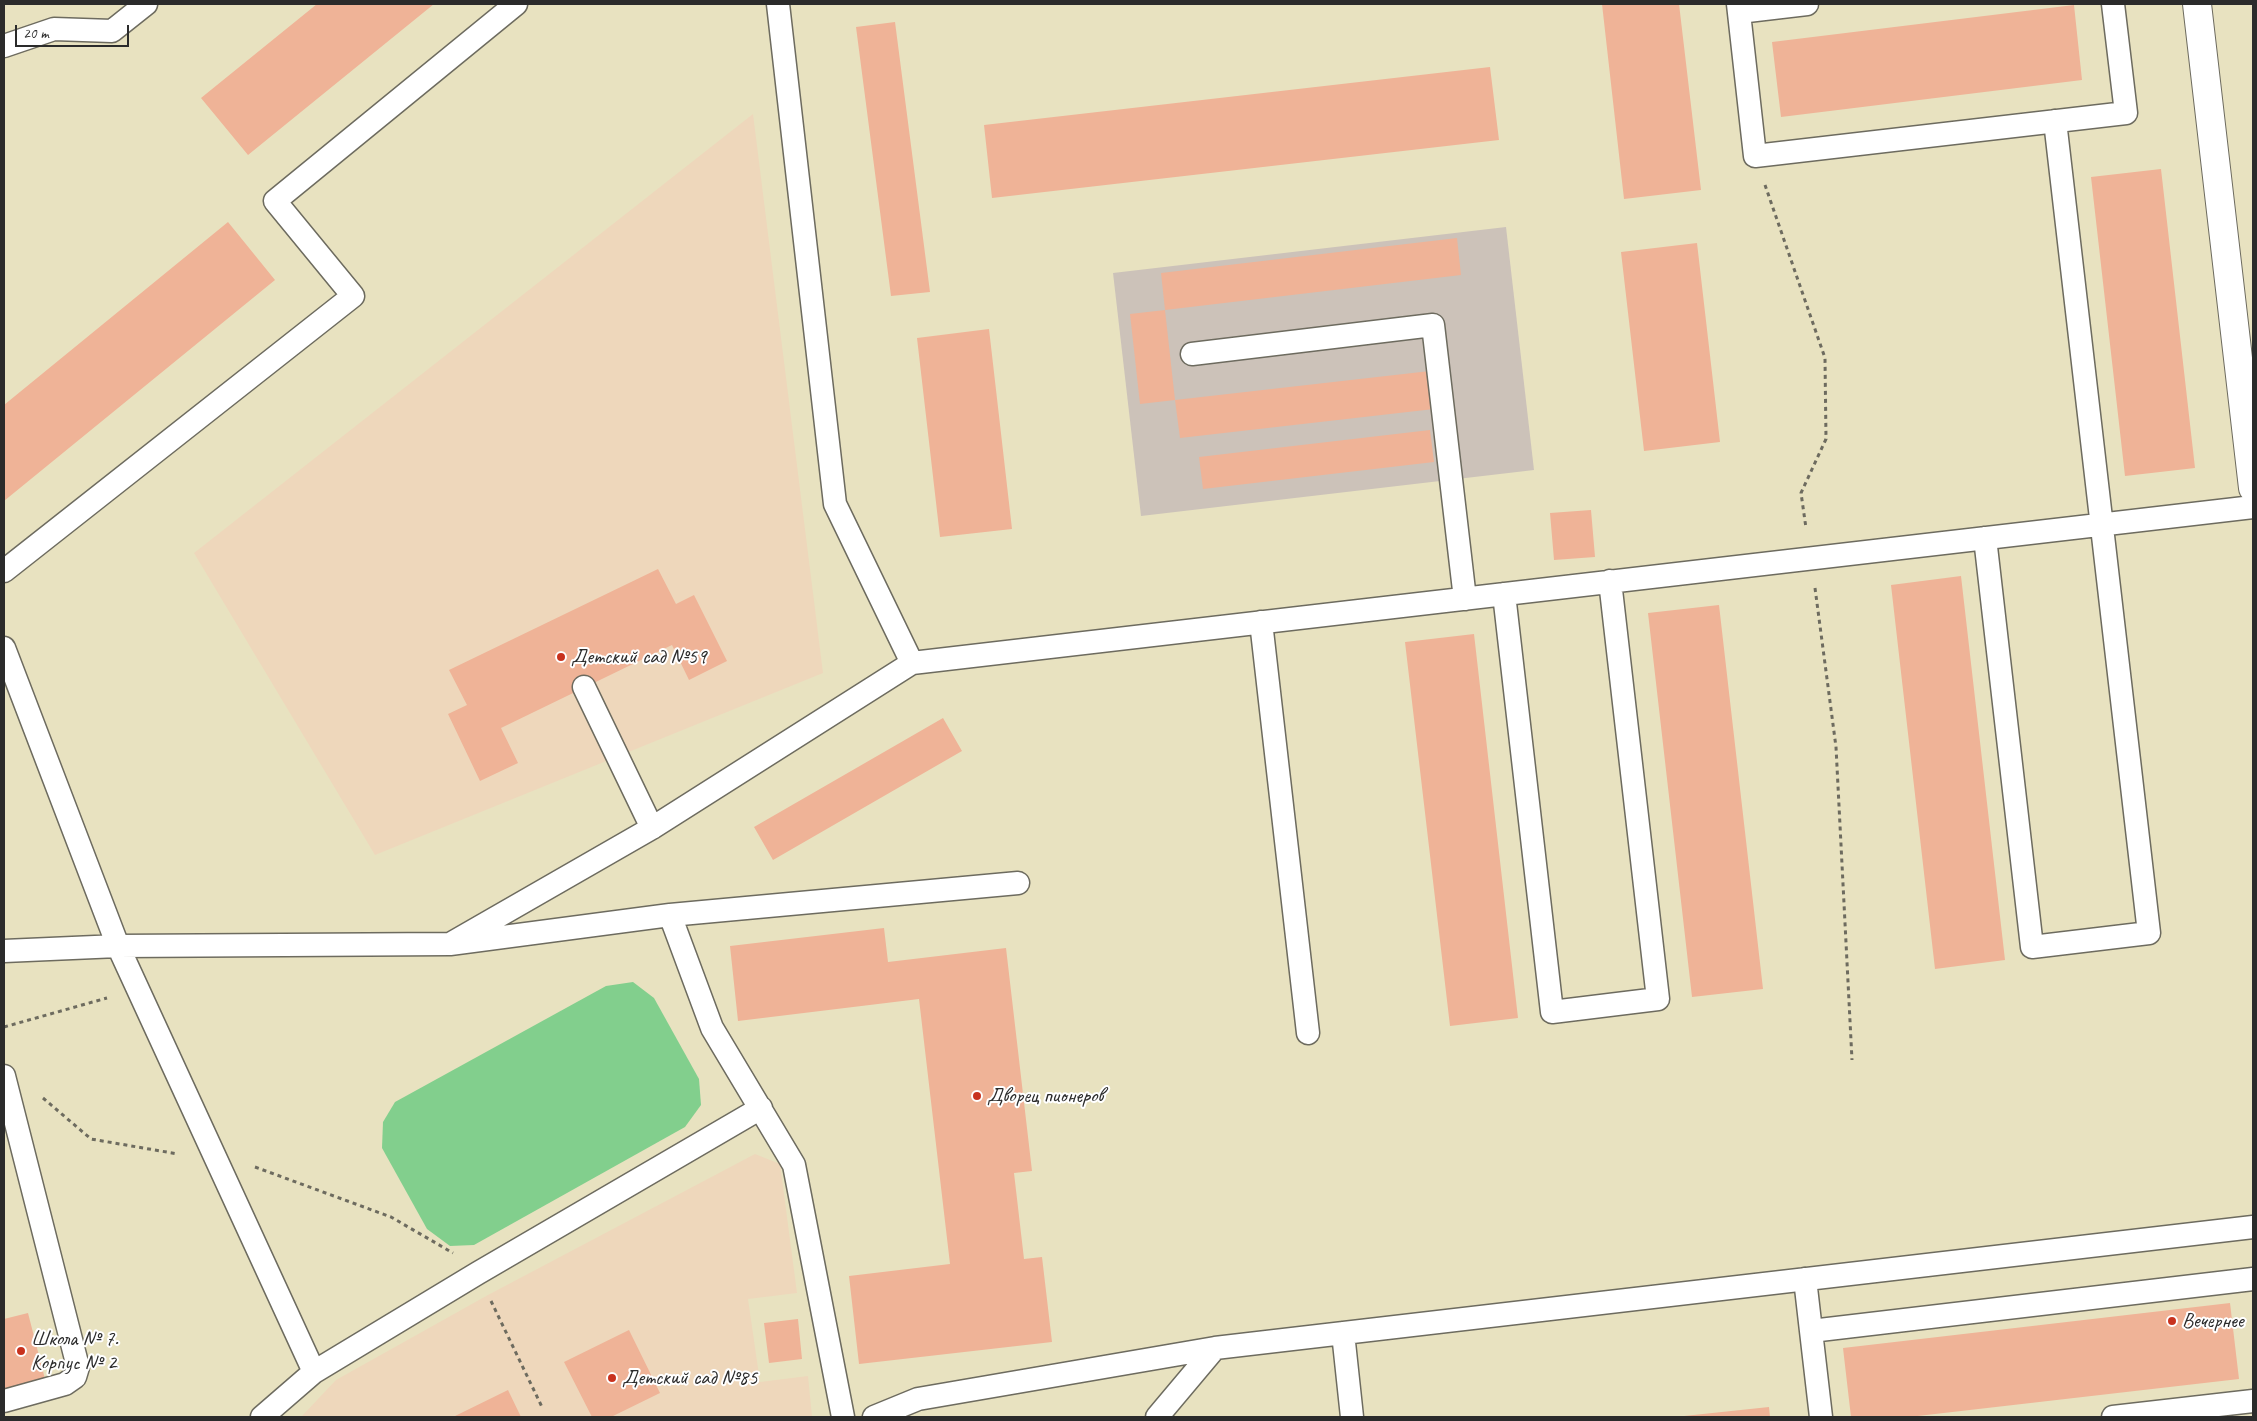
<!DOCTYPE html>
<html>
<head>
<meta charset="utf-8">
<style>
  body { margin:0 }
  #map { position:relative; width:2257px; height:1421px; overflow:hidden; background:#e8e2c0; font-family:Caveat,sans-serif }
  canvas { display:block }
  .frame { position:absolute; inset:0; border:5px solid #2b2b2b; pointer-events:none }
  .scale { position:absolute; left:15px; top:25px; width:114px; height:22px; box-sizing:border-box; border:2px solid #2b2b2b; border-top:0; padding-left:6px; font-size:15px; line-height:18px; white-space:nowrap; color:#2b2b2b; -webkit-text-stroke:4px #fff; paint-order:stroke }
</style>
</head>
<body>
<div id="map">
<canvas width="2257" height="1421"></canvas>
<div class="frame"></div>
<div class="scale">20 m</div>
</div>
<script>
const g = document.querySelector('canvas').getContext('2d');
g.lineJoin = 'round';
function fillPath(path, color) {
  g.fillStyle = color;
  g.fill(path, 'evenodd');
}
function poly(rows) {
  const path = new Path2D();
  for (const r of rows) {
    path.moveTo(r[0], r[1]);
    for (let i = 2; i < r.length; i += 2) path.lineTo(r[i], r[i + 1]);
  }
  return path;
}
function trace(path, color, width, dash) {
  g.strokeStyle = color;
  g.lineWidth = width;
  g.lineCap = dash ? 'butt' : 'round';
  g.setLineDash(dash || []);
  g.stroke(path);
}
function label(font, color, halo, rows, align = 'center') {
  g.font = font + ' Caveat,sans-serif';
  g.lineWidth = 4;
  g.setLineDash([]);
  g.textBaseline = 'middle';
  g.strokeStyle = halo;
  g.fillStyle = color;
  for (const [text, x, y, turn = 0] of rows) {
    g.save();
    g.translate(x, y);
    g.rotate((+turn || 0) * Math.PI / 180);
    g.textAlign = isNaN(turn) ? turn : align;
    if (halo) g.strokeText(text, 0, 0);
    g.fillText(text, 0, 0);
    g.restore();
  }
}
const built = poly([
  [753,114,823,673,375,855,194,553],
  [755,1154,780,1164,797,1293,748,1299,760,1382,808,1376,812,1417,301,1417,336,1380,488,1295]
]);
const industrial = poly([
  [1506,227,1534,470,1141,516,1113,273]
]);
const green = poly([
  [633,982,654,998,699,1079,701,1105,685,1127,474,1245,450,1246,427,1229,382,1148,383,1122,395,1102,606,986]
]);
const building = poly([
  [317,4,434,4,248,155,201,98],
  [1602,4,1679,4,1701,190,1624,199],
  [2074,5,2082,80,1781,117,1772,42],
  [895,22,930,292,891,296,856,27],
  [1490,67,1499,140,992,198,984,125],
  [2161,169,2195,468,2125,476,2091,177],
  [228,222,275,280,4,501,4,405],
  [1457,238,1461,275,1165,310,1161,273],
  [1697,243,1720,442,1644,451,1621,252],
  [1165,310,1175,400,1430,371,1434,409,1180,438,1175,400,1140,404,1130,314],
  [989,329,1012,529,940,537,917,338],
  [1430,430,1434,462,1203,489,1199,457],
  [1591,510,1595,557,1554,560,1550,513],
  [658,569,676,604,694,595,727,661,689,680,672,645,501,728,518,763,480,781,448,714,467,705,449,670],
  [1961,576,2005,960,1935,969,1891,585],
  [1719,605,1763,989,1692,997,1648,613],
  [1474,634,1518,1018,1450,1026,1405,642],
  [943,718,962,751,773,860,754,827],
  [884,928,888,962,1006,948,1032,1171,1014,1173,1024,1259,1042,1257,1052,1342,859,1364,849,1276,950,1264,919,999,738,1021,730,946],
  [2230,1303,2239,1379,1909,1417,1851,1417,1843,1348],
  [28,1313,46,1383,4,1394,4,1319],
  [798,1319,802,1359,769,1363,764,1323],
  [629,1330,660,1393,611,1417,592,1417,564,1362],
  [508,1390,521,1417,453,1417],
  [1769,1407,1770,1417,1684,1417,1684,1416]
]);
const path = poly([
  [1765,185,1825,358,1826,439,1801,493,1806,528],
  [1815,588,1836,747,1852,1060],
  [4,1027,107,998],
  [43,1098,91,1139,178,1154],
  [255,1167,391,1217,453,1253],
  [491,1301,542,1407]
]);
const lane = poly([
  [778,4,835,504,912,663],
  [1738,4,1755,156,2126,113,2113,4],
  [1739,12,1807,4],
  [4,46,54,29,112,31,146,4],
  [1192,354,1433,325,1465,599],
  [1985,538,2032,947,2149,933,2055,121],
  [4,571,353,296,275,201,516,4],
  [1504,594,1552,1012,1658,999,1610,581],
  [1261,622,1308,1033],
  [4,648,118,946,450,944,670,915,1018,883],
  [584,687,652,828],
  [670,915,712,1028,794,1165,843,1417],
  [450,944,652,828,912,663,2253,507],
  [4,951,118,946,314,1372,478,1273,761,1108],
  [4,1076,78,1367,75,1377,65,1384,4,1401],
  [1805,1279,1811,1331],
  [1343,1333,1352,1417],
  [262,1417,314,1372],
  [874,1417,918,1399,1215,1348,2253,1227],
  [1157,1417,1215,1348],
  [1821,1417,1811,1331,2253,1279],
  [2113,1417,2253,1401]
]);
const street = poly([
  [2197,4,2253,488]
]);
const markers = [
  [561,657,5,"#c8321e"],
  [977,1096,5,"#c8321e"],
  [2172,1321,5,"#c8321e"],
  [21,1351,5,"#c8321e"],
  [612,1378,5,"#c8321e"]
];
const poiNames = [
  ["Детский сад №59",571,657],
  ["Дворец пионеров",987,1096],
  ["Вечернее",2182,1321],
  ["Школа № 7.",31,1339],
  ["Корпус № 2",31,1363],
  ["Детский сад №85",622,1378]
];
fillPath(built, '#eed7bb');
fillPath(industrial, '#ccc2b9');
fillPath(green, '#82cf8d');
fillPath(building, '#efb397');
trace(lane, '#6d6b5f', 25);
trace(street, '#6d6b5f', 30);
trace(path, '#6d6b5f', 3, [4, 4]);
trace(lane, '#fff', 22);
trace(street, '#fff', 28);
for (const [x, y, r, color] of markers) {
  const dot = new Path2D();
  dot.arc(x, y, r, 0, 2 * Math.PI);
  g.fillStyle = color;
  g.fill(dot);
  trace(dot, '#fff', 2);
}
label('21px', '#2b2b2b', '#fff', poiNames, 'left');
</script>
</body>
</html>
